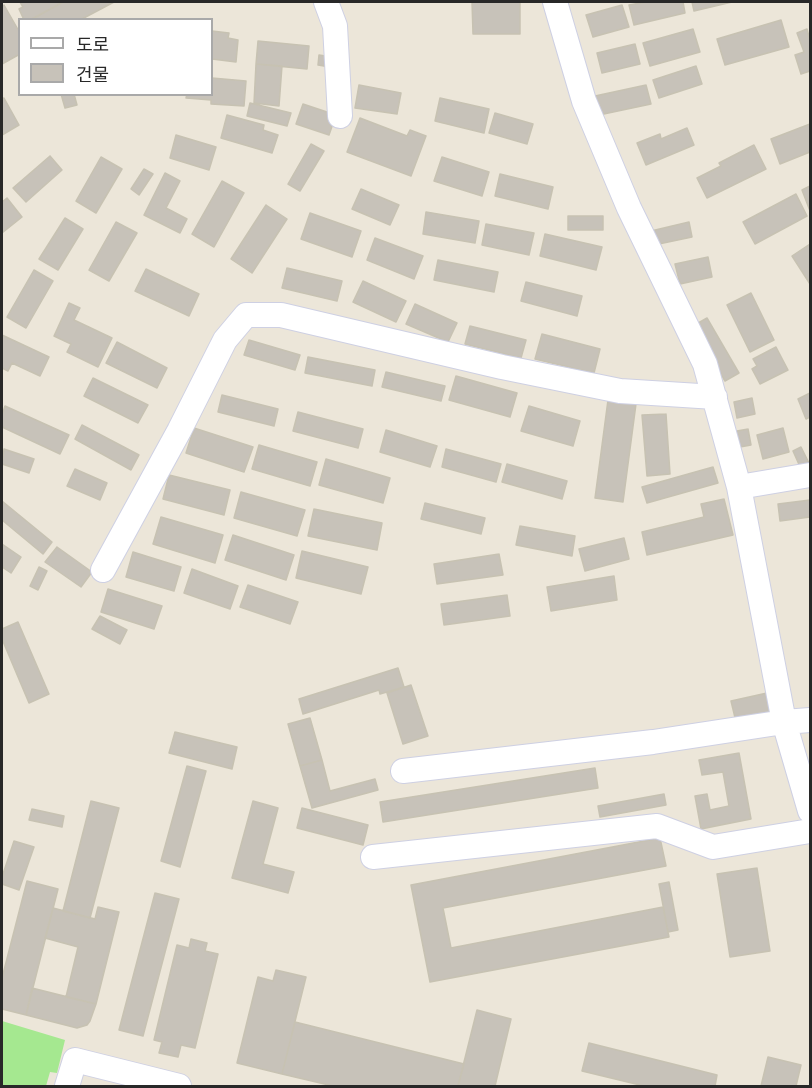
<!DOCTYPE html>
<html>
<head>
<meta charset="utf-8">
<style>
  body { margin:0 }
  #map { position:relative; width:812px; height:1088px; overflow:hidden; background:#ece6d9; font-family:Roboto,"Noto Sans KR",sans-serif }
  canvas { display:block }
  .frame { position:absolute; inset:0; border:3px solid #282828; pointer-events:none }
  .legend { position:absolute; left:18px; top:18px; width:195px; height:78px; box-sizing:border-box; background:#fff; border:2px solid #a9a9a9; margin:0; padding:8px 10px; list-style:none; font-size:18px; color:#282828 }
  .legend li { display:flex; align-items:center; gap:12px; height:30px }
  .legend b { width:30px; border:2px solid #a9a9a9 }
</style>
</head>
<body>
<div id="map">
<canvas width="812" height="1088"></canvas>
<div class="frame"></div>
<ul class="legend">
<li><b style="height:8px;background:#fff"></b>도로</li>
<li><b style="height:16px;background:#c7c2b9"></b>건물</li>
</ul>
</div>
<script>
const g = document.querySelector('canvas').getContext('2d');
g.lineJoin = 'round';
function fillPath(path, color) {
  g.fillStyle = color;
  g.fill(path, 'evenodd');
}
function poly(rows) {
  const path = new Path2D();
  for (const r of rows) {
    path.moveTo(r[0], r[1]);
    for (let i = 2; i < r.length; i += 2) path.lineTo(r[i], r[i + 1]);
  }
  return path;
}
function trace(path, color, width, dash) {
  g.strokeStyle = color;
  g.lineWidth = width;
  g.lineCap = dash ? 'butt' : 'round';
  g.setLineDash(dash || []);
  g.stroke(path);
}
const green = poly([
  [2,1021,65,1040,57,1073,50,1072,46,1086,2,1086]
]);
const building = poly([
  [20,2,63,2,30,20,24,20,19,9,23,7,20,2],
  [63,2,114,2,80,20,37,20,36,17,63,2],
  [472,2,520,2,520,34,473,34,472,2],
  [646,2,683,2,685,13,634,25,629,5,646,2],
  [692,2,732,2,694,11,692,2],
  [4,5,20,33,20,54,2,64,2,7,4,5],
  [622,5,629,27,593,37,586,15,622,5],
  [781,20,789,47,725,65,717,39,781,20],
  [693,29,700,52,650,66,643,43,693,29],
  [807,29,810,40,810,71,801,74,795,55,804,52,797,33,807,29],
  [212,31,229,33,228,38,238,40,236,62,212,59,212,31],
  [258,41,309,46,307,69,256,64,258,41],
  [635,44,640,64,602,73,597,53,635,44],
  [319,55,332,57,330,67,318,65,319,55],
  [256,64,282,66,279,106,254,103,256,64],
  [696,66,702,84,659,98,653,80,696,66],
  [212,78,246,81,244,106,211,104,211,100,186,98,187,94,212,94,212,78],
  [359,85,401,93,397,114,355,108,359,85],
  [646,85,651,104,599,115,595,96,646,85],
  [61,94,74,94,77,105,65,108,61,94],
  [4,98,19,125,2,135,2,99,4,98],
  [440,98,489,109,484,133,435,121,440,98],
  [250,103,291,113,287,126,247,116,250,103],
  [303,104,336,115,329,135,296,124,303,104],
  [495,113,533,124,527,144,489,133,495,113],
  [227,115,264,125,263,130,278,135,272,153,221,138,227,115],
  [360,118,407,136,410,130,426,136,411,176,347,152,360,118],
  [810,124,810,152,780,164,771,139,810,124],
  [687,128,694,145,646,165,637,143,660,134,661,139,687,128],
  [176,135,216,147,209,170,170,158,176,135],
  [311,144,324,151,300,191,288,184,311,144],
  [754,145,766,169,707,198,697,178,721,166,719,163,754,145],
  [50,156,62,170,26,202,13,188,50,156],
  [101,157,122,169,96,213,76,201,101,157],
  [442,157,489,172,482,196,434,181,442,157],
  [144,169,153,174,139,195,131,189,144,169],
  [165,173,180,181,166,208,187,219,180,233,144,215,165,173],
  [500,174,553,187,548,209,495,196,500,174],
  [222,181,244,193,214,247,192,234,222,181],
  [810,186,810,211,802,190,810,186],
  [361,189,399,205,390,225,352,209,361,189],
  [796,194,807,216,755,244,743,222,796,194],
  [7,198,22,217,2,233,2,202,7,198],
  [266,205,287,219,252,273,231,259,266,205],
  [426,212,479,221,475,243,423,234,426,212],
  [310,213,361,231,352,257,301,239,310,213],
  [568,216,603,216,603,230,568,230,568,216],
  [65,218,83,229,58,270,39,259,65,218],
  [116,222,137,233,109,281,89,270,116,222],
  [689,222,692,237,654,245,651,231,689,222],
  [486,224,534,233,529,255,482,245,486,224],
  [545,234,602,247,596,270,540,256,545,234],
  [375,238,423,256,414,279,367,260,375,238],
  [810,244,810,284,792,256,810,244],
  [708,257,712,277,680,284,675,264,708,257],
  [438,260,498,272,494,292,434,280,438,260],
  [287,268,342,281,337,301,282,288,287,268],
  [146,269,199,294,189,316,135,291,146,269],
  [34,270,53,281,26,328,7,317,34,270],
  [363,281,406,301,396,322,353,302,363,281],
  [526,282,582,296,577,316,521,301,526,282],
  [751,293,774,340,750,352,727,305,751,293],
  [69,303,80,308,74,320,112,338,98,367,67,352,71,344,54,336,69,303],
  [415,304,457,323,448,342,406,324,415,304],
  [707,318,739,373,725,381,693,326,707,318],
  [470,326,526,340,521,358,465,344,470,326],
  [542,334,600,349,594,373,535,359,542,334],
  [2,335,49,357,40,376,12,363,8,371,2,368,2,335],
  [249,340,300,355,295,370,244,355,249,340],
  [117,342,167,368,157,388,106,363,117,342],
  [776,347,788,370,760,384,752,369,757,366,753,359,776,347],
  [308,357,375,370,372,386,305,373,308,357],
  [386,372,445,386,441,401,382,387,386,372],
  [456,376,517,393,510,417,449,400,456,376],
  [93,378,148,405,138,423,84,396,93,378],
  [810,393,810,417,806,419,798,399,810,393],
  [222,395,278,409,274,426,218,412,222,395],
  [752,398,755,414,737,418,734,402,752,398],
  [608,400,636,404,623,502,595,498,608,400],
  [5,406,69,435,60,454,2,427,2,415,5,406],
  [529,406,580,421,573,446,521,431,529,406],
  [298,412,363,429,358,448,293,431,298,412],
  [666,414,670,474,647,476,642,415,666,414],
  [82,425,139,455,131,470,75,439,82,425],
  [194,428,253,447,244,472,186,453,194,428],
  [783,428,789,452,763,459,757,435,783,428],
  [748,429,751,445,740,447,737,431,748,429],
  [386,430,437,446,430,467,380,452,386,430],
  [259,445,317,462,310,486,252,469,259,445],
  [801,447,810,465,801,469,793,451,801,447],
  [4,449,34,459,29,473,2,464,4,449],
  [446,449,501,464,496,482,442,467,446,449],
  [326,459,390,478,383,503,319,485,326,459],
  [507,464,567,481,562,499,502,482,507,464],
  [713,467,718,483,647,503,642,487,713,467],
  [75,469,107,483,100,500,67,486,75,469],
  [169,475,230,490,224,515,163,499,169,475],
  [241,492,305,510,297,536,234,518,241,492],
  [724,499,733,535,647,555,642,532,704,517,701,504,724,499],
  [810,500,810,517,780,521,778,504,810,500],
  [2,501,52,542,43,554,2,520,2,501],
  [425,503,485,518,481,534,421,519,425,503],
  [314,509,382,523,377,550,308,536,314,509],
  [161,517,223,535,215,563,153,544,161,517],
  [520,526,575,536,572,556,516,545,520,526],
  [233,535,294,555,286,580,225,560,233,535],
  [624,538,629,559,585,571,579,549,624,538],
  [2,544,21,557,11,573,2,567,2,544],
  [57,547,92,572,81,587,45,562,57,547],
  [302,551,368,567,361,594,296,578,302,551],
  [133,552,181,567,174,591,126,577,133,552],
  [499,554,503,575,437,584,434,564,499,554],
  [39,567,47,571,38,590,30,586,39,567],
  [192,569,238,586,230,609,184,593,192,569],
  [614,576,617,600,551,611,547,587,614,576],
  [248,585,298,602,290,624,240,607,248,585],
  [108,589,162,606,154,629,101,612,108,589],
  [507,595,510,616,444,625,441,604,507,595],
  [100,616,127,630,120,644,92,629,100,616],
  [18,622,49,694,29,703,2,639,2,629,18,622],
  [398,668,404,687,380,694,379,690,303,714,299,699,398,668],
  [411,685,428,736,403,744,387,693,411,685],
  [767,693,773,718,737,726,731,701,767,693],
  [310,718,322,760,300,766,288,724,310,718],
  [175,732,237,747,232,769,169,753,175,732],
  [739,753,751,819,701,829,695,796,707,794,710,810,729,806,723,772,702,775,699,760,739,753],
  [322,760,330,791,375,779,378,790,312,808,300,766,322,760],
  [187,766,206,771,180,867,161,861,187,766],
  [595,768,598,788,383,822,380,802,595,768],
  [664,794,666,805,600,817,598,806,664,794],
  [91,801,119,808,90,918,63,911,91,801],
  [253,801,278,808,263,864,294,872,288,893,232,878,253,801],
  [302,808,368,825,363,845,297,828,302,808],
  [32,809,64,816,62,827,29,820,32,809],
  [660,838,666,866,443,908,451,948,663,907,669,937,430,982,411,885,660,838],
  [14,841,34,847,19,890,2,884,2,877,14,841],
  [757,868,770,951,730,957,717,874,757,868],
  [27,881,58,889,26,1015,2,1009,2,978,27,881],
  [669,882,678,930,668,932,659,884,669,882],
  [155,893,179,899,143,1036,119,1030,155,893],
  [98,907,119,912,96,1004,66,997,78,947,45,938,53,908,95,919,98,907],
  [191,939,207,943,205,951,218,954,195,1048,181,1045,178,1057,159,1053,162,1042,154,1040,177,945,189,948,191,939],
  [276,970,306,977,282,1074,237,1063,258,977,273,981,276,970],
  [32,988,96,1004,90,1021,87,1025,77,1028,26,1015,32,988],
  [477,1010,511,1019,495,1086,458,1086,477,1010],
  [295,1022,464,1064,458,1086,333,1086,282,1074,295,1022],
  [589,1043,717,1075,715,1086,644,1086,582,1071,589,1043],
  [768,1057,801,1065,796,1086,761,1086,768,1057]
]);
const minor = poly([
  [326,2,335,26,340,116],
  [555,2,584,101,629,208,705,364,739,487,784,722,810,811],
  [739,487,810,475],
  [103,570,179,431,225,340,246,315,281,315,502,367,620,391,715,397],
  [403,771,653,742,784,722,810,720],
  [373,857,657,826,713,847,810,831],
  [67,1086,75,1060,179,1086]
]);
fillPath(green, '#a5e890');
fillPath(building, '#c7c2b9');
trace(building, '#c7c2b2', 1.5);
trace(minor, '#ced0e3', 26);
trace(minor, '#fff', 24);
</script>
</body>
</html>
